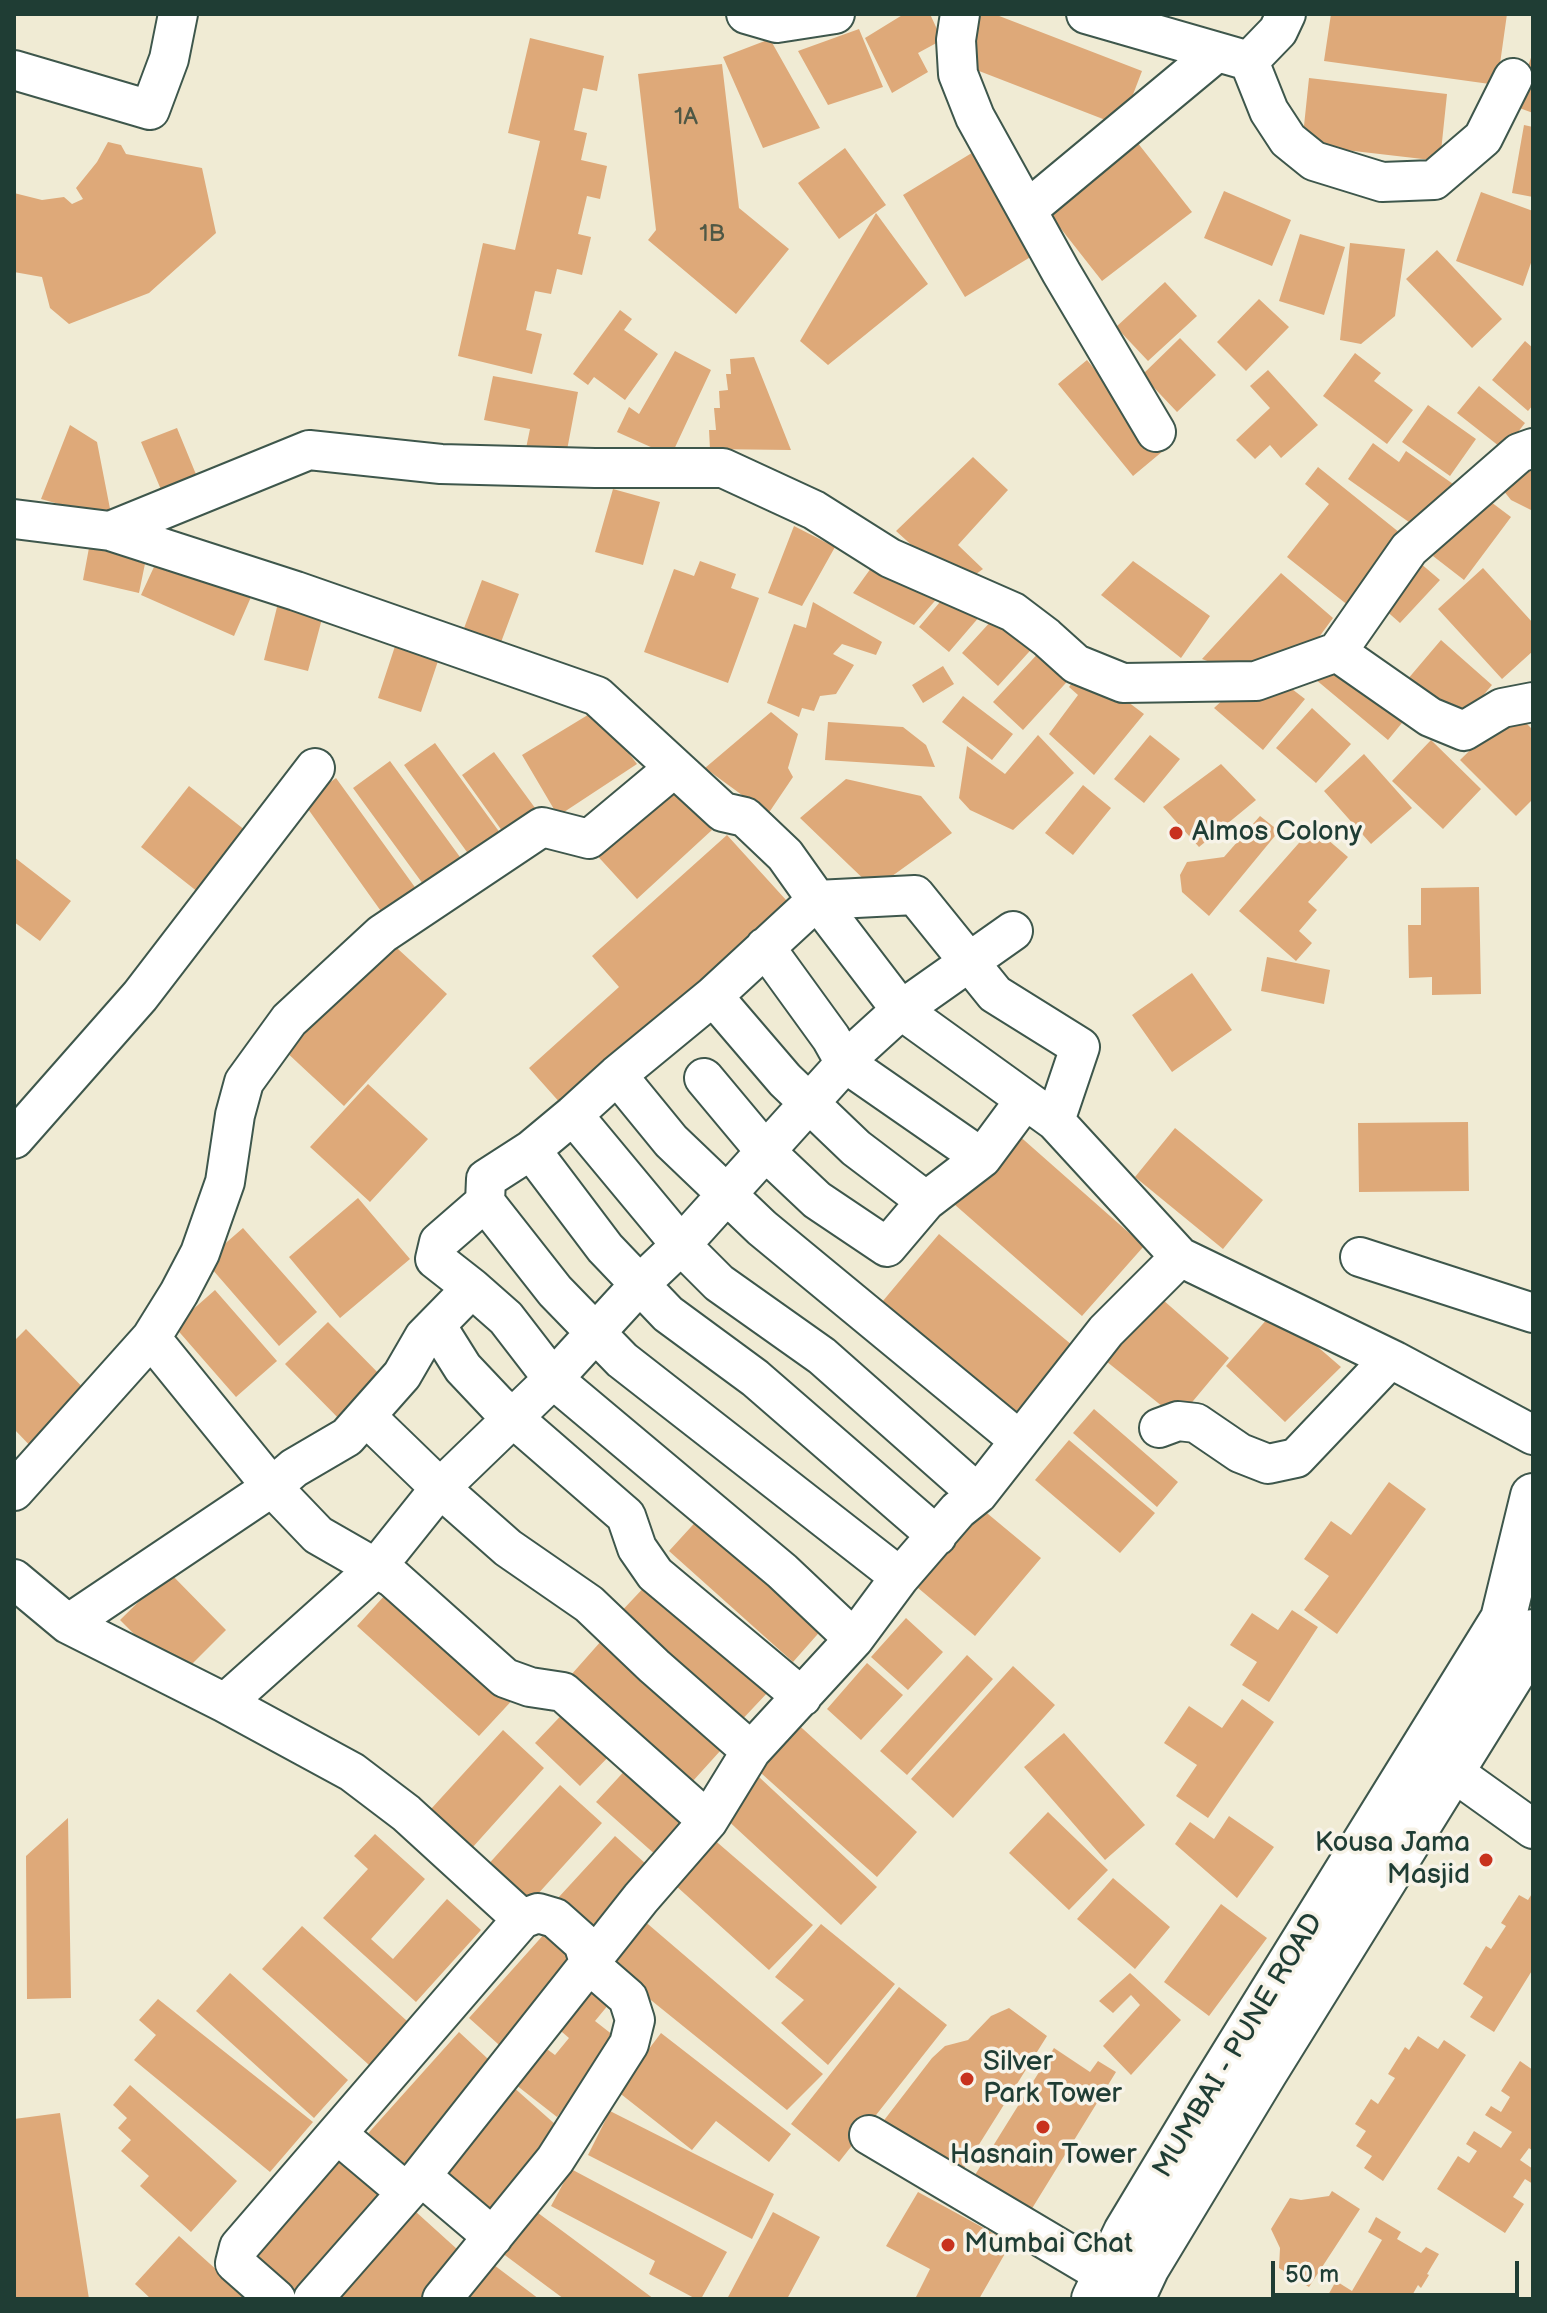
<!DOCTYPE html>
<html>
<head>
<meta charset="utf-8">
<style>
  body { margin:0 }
  #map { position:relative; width:1547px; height:2313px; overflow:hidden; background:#f0ebd4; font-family:"Balsamiq Sans",sans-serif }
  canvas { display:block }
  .frame { position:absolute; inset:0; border:16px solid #1f3d34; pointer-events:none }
  .scale { position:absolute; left:1271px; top:2261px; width:248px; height:36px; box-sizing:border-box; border:4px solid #1f3d34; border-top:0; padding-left:10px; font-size:24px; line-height:28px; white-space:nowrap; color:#1f3d34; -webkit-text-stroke:6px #f7f3e8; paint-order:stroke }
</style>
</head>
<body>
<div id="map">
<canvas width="1547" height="2313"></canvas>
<div class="frame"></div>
<div class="scale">50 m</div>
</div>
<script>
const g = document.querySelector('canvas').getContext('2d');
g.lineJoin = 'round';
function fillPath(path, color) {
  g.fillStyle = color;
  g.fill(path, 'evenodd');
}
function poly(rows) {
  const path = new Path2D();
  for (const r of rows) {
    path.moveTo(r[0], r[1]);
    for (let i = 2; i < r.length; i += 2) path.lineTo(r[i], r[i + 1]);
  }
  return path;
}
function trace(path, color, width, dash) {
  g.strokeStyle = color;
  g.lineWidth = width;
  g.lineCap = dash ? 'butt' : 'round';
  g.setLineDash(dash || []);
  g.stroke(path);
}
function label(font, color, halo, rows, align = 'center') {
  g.font = font + ' "Balsamiq Sans",sans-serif';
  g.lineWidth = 7;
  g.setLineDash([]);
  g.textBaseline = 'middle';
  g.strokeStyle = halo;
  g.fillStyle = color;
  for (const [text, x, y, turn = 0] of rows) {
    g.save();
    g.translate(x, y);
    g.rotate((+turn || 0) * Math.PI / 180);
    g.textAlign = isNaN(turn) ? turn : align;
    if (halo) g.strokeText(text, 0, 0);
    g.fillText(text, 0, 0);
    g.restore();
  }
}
const building = poly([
  [904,14,930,14,942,40,918,53,928,72,892,93,865,38],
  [980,14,994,14,1142,71,1121,126,961,64],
  [1331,14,1507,14,1497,85,1324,61],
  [859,29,883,87,828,105,798,51],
  [530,38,604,56,597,91,583,88,574,130,587,133,581,160,607,166,600,199,587,196,578,234,591,237,582,275,557,269,551,294,535,291,526,330,542,334,532,374,458,356,483,243,515,250,540,141,508,133],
  [770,39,820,128,763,148,723,57],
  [1533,52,1533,113,1514,106],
  [722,64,739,208,789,249,736,314,648,240,656,230,638,74],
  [1309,78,1447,94,1440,161,1302,145],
  [1524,125,1533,127,1533,197,1512,193],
  [108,142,121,145,126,154,202,168,216,233,149,293,69,324,50,308,42,277,14,272,14,193,42,200,64,197,72,204,83,199,76,188,97,162],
  [1137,142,1192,212,1102,281,1047,211],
  [845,148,886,205,839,239,798,183],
  [975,151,1037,253,965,297,903,195],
  [1224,191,1291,220,1272,266,1204,238],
  [1481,192,1533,211,1533,257,1523,286,1456,261],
  [876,213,928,284,828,365,800,341],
  [1300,234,1345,247,1324,315,1279,301],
  [1350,243,1405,249,1395,316,1361,344,1340,340],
  [1437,250,1502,319,1472,348,1406,279],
  [1165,282,1197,316,1148,361,1116,327],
  [1259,299,1289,327,1246,371,1217,342],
  [620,310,632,319,624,330,658,354,625,400,594,377,588,385,573,374],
  [1180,338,1216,375,1177,412,1142,375],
  [1525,341,1533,348,1533,405,1528,411,1492,380],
  [675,351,711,370,671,456,617,432,629,407,639,414],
  [1355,353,1381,373,1374,381,1413,410,1387,444,1323,396],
  [754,357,791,450,710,449,709,430,716,430,714,408,720,408,719,391,728,390,726,374,731,374,730,359],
  [1087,360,1163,451,1133,476,1058,384],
  [1268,370,1318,425,1281,458,1270,445,1255,459,1236,440,1270,408,1250,386],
  [493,376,578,392,564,466,524,458,530,429,484,420],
  [1479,386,1525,423,1504,450,1457,413],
  [1428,405,1476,439,1450,476,1402,442],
  [70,425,97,442,112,519,41,499],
  [177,428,202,489,167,504,141,442],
  [1373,443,1399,462,1406,451,1456,486,1423,532,1348,479],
  [973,457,1008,490,958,545,983,569,958,587,896,531],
  [1533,464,1533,511,1511,500,1499,485],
  [1318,467,1405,537,1349,606,1287,557,1329,504,1305,484],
  [613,489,660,502,643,565,595,552],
  [1479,493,1511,517,1464,580,1433,556],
  [794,526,835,547,802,606,768,593],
  [91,537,148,549,139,593,83,580],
  [159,556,251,597,234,636,141,595],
  [879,557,946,588,914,625,853,593],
  [1413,557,1440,580,1400,623,1374,600],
  [700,561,736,574,731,588,759,598,728,683,644,652,674,569,694,576],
  [1133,561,1210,616,1181,658,1101,595],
  [1483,568,1533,623,1533,651,1502,679,1438,609],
  [1281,573,1333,618,1303,659,1239,673,1202,659],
  [482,580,519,594,497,653,460,639],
  [950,590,980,616,949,652,919,627],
  [813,602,882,642,876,655,842,644,833,654,854,665,836,694,820,696,814,711,802,708,799,717,767,703,794,624,806,628],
  [278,603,323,615,308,671,264,660],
  [1002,609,1038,642,998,686,962,653],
  [398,637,441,652,421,712,378,698],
  [1441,640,1492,685,1458,725,1407,680],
  [1044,647,1074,674,1023,730,993,702],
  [1334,657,1406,718,1388,740,1315,679],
  [943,666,954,684,923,703,912,685],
  [1083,668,1144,714,1094,775,1049,734,1078,695,1069,687],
  [1292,689,1305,699,1263,750,1214,708,1227,696],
  [963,696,1013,734,992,760,942,722],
  [1312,708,1351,744,1316,783,1276,748],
  [1512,709,1533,730,1533,799,1516,816,1460,760],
  [596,710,637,764,558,816,522,755],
  [771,712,798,734,788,768,793,777,768,814,705,768],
  [828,722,903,727,926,745,935,767,825,760],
  [1038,735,1074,773,1013,830,970,810,959,798,967,746,1005,774],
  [1150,735,1180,759,1144,803,1114,779],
  [1431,740,1481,789,1443,829,1392,781],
  [435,743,503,837,472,859,404,765],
  [494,752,538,812,505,835,462,775],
  [1364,754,1412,808,1371,844,1324,791],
  [390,761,468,868,431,895,353,788],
  [1221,764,1256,800,1199,847,1163,807],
  [336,778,422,897,388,921,303,802],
  [846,779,921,796,952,833,874,889,800,818],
  [668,781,712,830,637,899,592,850],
  [1083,785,1111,808,1073,855,1045,833],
  [189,786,255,838,208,900,141,847],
  [1260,816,1279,831,1209,916,1182,892,1180,875,1187,862,1224,857],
  [1313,827,1348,857,1308,902,1317,910,1299,931,1312,943,1296,961,1239,911],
  [727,835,796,911,570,1114,529,1068,619,987,592,956],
  [14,857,71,901,40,941,14,922],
  [1479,887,1481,994,1432,995,1432,977,1409,978,1408,925,1421,925,1421,888],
  [386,938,447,994,344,1106,283,1049],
  [1267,957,1330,970,1324,1004,1261,991],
  [1192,973,1232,1030,1172,1072,1132,1015],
  [368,1084,428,1139,370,1202,310,1147],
  [1468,1122,1469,1191,1359,1192,1358,1123],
  [1175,1128,1263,1200,1223,1249,1135,1177],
  [1016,1133,1144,1246,1082,1316,954,1204],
  [358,1198,410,1259,340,1318,289,1257],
  [243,1228,317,1312,279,1346,205,1261],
  [939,1234,1072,1345,1005,1425,872,1314],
  [215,1290,277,1361,236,1397,174,1326],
  [1154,1292,1229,1358,1178,1419,1096,1353],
  [1275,1310,1341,1367,1285,1422,1226,1366],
  [328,1322,390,1385,347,1427,285,1364],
  [26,1329,94,1399,38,1454,14,1429,14,1341],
  [1094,1409,1178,1482,1157,1507,1073,1433],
  [1069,1440,1155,1513,1120,1553,1035,1480],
  [1389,1482,1426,1509,1337,1634,1304,1610,1329,1576,1304,1559,1331,1521,1351,1535],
  [976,1504,1041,1558,975,1636,911,1582],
  [701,1516,824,1627,793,1662,669,1551],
  [169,1572,226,1630,178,1678,120,1620],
  [650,1581,770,1690,737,1725,617,1616],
  [395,1584,517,1695,479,1736,357,1626],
  [1292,1610,1318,1627,1269,1702,1242,1685,1257,1662,1230,1645,1252,1613,1278,1630],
  [906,1618,943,1652,908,1690,871,1657],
  [610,1631,730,1740,683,1792,563,1684],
  [967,1655,993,1679,907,1775,880,1751],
  [867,1663,903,1695,861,1740,827,1709],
  [1013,1666,1055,1705,953,1818,911,1779],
  [1242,1699,1274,1722,1208,1818,1176,1796,1197,1765,1164,1743,1189,1706,1222,1728],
  [572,1704,617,1748,580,1786,535,1743],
  [793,1720,917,1832,877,1877,752,1765],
  [503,1730,544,1768,463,1858,421,1820],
  [1064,1733,1145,1825,1105,1860,1024,1767],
  [629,1766,699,1828,666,1864,596,1802],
  [759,1777,877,1887,841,1925,723,1816],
  [560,1785,602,1823,527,1906,485,1868],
  [1048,1812,1108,1870,1069,1910,1009,1853],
  [1229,1816,1274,1847,1237,1898,1175,1844,1190,1822,1214,1839],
  [68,1818,71,1998,27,1999,26,1856],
  [704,1831,813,1925,769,1970,664,1875],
  [375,1834,425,1879,371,1939,393,1959,447,1899,481,1930,416,2002,323,1918,368,1869,354,1856],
  [615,1836,656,1873,599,1935,558,1898],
  [1113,1878,1170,1927,1135,1969,1077,1919],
  [1533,1892,1533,1969,1494,2032,1470,2017,1483,1997,1463,1984,1486,1946,1491,1949,1506,1926,1501,1923,1519,1895,1528,1900],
  [1221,1904,1267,1938,1209,2016,1164,1982],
  [642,1919,823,2074,787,2110,605,1963],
  [821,1924,895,1984,828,2065,781,2023,804,2000,775,1977],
  [302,1926,417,2030,378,2073,262,1969],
  [546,1932,584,1966,507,2052,469,2018],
  [230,1973,348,2080,314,2118,196,2011],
  [1130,1973,1181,2020,1131,2075,1103,2046,1140,2005,1131,1995,1113,2013,1099,2001],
  [586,1986,609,2004,595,2021,618,2039,557,2117,511,2081,540,2044,555,2055,569,2038,555,2026],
  [899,1987,947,2025,839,2162,791,2124],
  [158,1999,313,2122,270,2172,134,2060,156,2035,139,2020],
  [1009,2008,1047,2036,963,2170,875,2132,932,2058,945,2046,968,2040,991,2016],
  [459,2032,501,2071,405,2177,363,2139],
  [661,2033,791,2134,769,2162,716,2121,692,2150,617,2091],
  [1418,2036,1438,2049,1444,2040,1466,2055,1383,2181,1364,2168,1372,2156,1356,2146,1366,2131,1355,2124,1371,2099,1378,2104,1395,2078,1388,2074,1405,2047,1409,2050],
  [1054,2048,1090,2072,1098,2061,1116,2072,1028,2215,970,2183],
  [1520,2061,1533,2070,1533,2151,1529,2148,1520,2160,1533,2169,1533,2184,1525,2179,1513,2197,1524,2204,1505,2233,1437,2189,1458,2156,1469,2163,1477,2151,1466,2144,1474,2131,1501,2148,1512,2132,1485,2115,1491,2106,1501,2112,1510,2097,1501,2091],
  [130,2085,237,2181,191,2232,140,2186,149,2176,121,2151,131,2140,118,2128,127,2118,113,2105],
  [511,2085,565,2133,492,2213,438,2165],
  [610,2111,774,2194,752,2239,588,2155],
  [60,2113,89,2299,14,2299,14,2119],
  [342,2152,384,2190,286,2299,244,2261],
  [571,2169,727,2252,701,2299,696,2299,649,2274,655,2261,551,2206],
  [1332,2191,1360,2209,1309,2287,1279,2268,1280,2248,1271,2229,1290,2198,1301,2200,1329,2196],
  [918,2192,1011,2243,979,2299,915,2299,930,2269,886,2246],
  [405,2202,468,2259,431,2299,318,2299],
  [530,2207,654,2299,564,2299,498,2250],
  [773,2212,820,2237,787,2299,727,2299],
  [1376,2217,1401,2232,1397,2239,1421,2253,1426,2247,1439,2254,1427,2274,1429,2275,1421,2288,1418,2285,1410,2299,1330,2299,1327,2297,1336,2281,1352,2291,1382,2240,1368,2232],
  [179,2236,249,2299,151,2299,135,2284],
  [490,2262,539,2299,462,2299]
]);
const street = poly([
  [746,14,777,23,835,14],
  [960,14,956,40,958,74,975,117,1061,272,1156,432],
  [1086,14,1249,61,1278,31,1286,14],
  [1249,61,1269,111,1288,140,1314,161,1382,182,1434,180,1483,138,1513,78],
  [14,70,150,110,169,59,178,14],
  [1027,210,1217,52],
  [14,519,110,531],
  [1337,652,1409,549,1519,453,1533,448],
  [765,947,831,1038,845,1063,982,1158],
  [713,996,785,1080,856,1148,926,1201],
  [617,1075,671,1141,762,1228,1019,1440],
  [704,1078,765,1151,817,1200,887,1247,926,1201,982,1158,1025,1100],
  [573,1115,681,1245,719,1283,822,1356,978,1494],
  [14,1139,140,996,315,768],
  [531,1150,605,1248,668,1314,755,1378,937,1536],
  [485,1202,555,1291,622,1360,900,1577],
  [1180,1257,1055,1121,1080,1047,995,994,915,895,817,900,785,855,745,817,723,812,597,696,296,591,110,531,309,450,441,464,595,468,723,468,814,510,890,558,1013,612,1046,637,1076,664,1123,683,1256,681,1337,652,1430,717,1464,731,1502,708,1533,702],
  [1360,1257,1533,1313],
  [472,1288,506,1318,553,1379,782,1571,854,1639],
  [436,1325,463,1368,497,1404,626,1516,637,1548,655,1574,802,1697],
  [151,1338,272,1487,318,1535,393,1578,505,1678,530,1687,563,1692,708,1821],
  [369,1415,377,1427,440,1488,508,1548,589,1604,654,1666,751,1751],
  [1159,1428,1178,1421,1196,1423,1240,1453,1268,1464,1296,1458,1390,1359],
  [14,1491,151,1338,179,1293,200,1253,225,1182,235,1115,244,1082,289,1020,382,934,542,827,589,839,674,768],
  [14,1579,68,1624,225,1703,376,1568,440,1488,553,1379,640,1284,681,1245,856,1051,901,1010,1013,931],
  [68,1624,272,1487,294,1468,347,1437,402,1375,424,1337,472,1288,435,1259,439,1242,485,1202,486,1179,531,1150,573,1115,617,1075,713,996,817,900,901,1010,1055,1121],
  [225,1703,352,1772,406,1813,522,1919,239,2247,235,2263,276,2299],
  [1452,1771,1533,1829],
  [337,2134,406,2192],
  [869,2135,1105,2275],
  [421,2176,493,2237],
  [313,2299,421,2176,641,1898,708,1821,751,1751,854,1639,900,1577,958,1510,978,1494,1106,1331,1180,1257,1395,1361,1533,1435],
  [442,2299,555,2160,629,2044,635,2020,628,1998,590,1965,583,1943,555,1918,538,1913,522,1919]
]);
const secondary = poly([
  [1094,2299,1126,2232,1211,2091,1503,1619,1533,1496],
  [1132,2299,1147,2267,1265,2072,1524,1655,1533,1632]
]);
const markers = [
  [1176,833,8,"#c8321e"],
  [1486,1860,8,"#c8321e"],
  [967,2079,8,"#c8321e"],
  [1043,2127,8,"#c8321e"],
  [948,2245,8,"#c8321e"]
];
const numberNames = [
  ["1A",686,118],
  ["1B",712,235]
];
const poiNames = [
  ["Almos Colony",1192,833],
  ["Kousa Jama",1470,1844,"right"],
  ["Masjid",1470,1876,"right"],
  ["Silver",983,2063],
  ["Park Tower",983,2095],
  ["Hasnain Tower",1043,2156,"center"],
  ["Mumbai Chat",964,2245]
];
const streetNames = [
  ["MUMBAI - PUNE ROAD",1239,2046,-59]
];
fillPath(building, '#dea979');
trace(street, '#3e574c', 42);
trace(secondary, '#3e574c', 48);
trace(street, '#fff', 38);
trace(secondary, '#fff', 44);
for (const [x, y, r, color] of markers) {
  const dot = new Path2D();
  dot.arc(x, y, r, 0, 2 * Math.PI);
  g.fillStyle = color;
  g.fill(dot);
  trace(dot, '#f7f3e8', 3);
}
label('24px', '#4f5845', null, numberNames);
label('28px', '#1f3d34', '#f7f3e8', poiNames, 'left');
label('28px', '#1f3d34', '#f7f3e8', streetNames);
</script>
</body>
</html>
